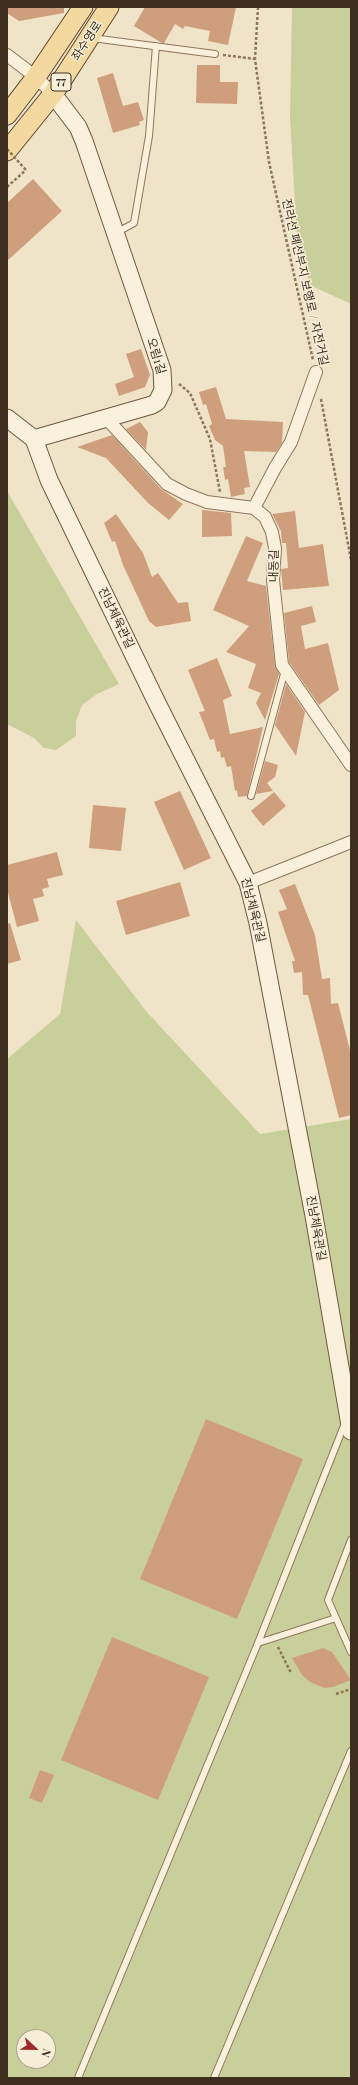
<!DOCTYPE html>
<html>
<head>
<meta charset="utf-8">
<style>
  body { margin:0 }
  #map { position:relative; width:358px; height:2085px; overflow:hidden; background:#f0e4c8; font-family:"Playfair Display",serif }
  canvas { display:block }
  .frame { position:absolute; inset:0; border:8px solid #3d2e20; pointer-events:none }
  .north { position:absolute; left:16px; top:2029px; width:40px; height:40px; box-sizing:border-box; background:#f7eed8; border:1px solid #ada18e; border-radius:50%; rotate:112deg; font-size:11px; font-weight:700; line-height:16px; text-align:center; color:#3d2e20 }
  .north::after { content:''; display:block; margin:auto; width:14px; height:18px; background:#9e2a2b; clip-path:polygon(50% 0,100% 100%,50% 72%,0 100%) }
</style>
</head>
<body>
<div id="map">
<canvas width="358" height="2085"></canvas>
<div class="frame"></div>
<div class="north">N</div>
</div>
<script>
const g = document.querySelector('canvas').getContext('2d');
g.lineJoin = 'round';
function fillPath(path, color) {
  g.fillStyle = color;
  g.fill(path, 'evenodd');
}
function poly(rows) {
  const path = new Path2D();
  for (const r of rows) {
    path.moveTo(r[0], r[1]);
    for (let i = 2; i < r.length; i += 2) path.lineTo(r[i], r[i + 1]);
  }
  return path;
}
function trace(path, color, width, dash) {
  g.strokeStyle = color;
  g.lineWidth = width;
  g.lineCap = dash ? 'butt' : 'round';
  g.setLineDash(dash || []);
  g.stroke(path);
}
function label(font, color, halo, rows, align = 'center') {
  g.font = font + ' "Playfair Display","Noto Sans KR",serif';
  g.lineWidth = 3;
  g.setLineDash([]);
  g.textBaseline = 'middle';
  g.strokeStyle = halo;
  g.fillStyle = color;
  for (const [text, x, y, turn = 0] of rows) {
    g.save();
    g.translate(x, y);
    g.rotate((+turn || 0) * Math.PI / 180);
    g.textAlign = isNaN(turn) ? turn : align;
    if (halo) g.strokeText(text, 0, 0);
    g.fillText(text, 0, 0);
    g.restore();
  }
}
const green = poly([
  [292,7,351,7,351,304,310,285,297,237,290,118],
  [7,491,119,684,97,694,82,705,76,721,76,736,56,750,44,748,34,738,7,724],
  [76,920,146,1011,260,1134,351,1119,351,2078,7,2078,7,1059,60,1014],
  [24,2037,48,2037,48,2061,24,2061]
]);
const building = poly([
  [7,7,64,7,64,13,19,21,7,13],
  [145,7,236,7,228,45,208,41,210,31,185,26,183,29,175,24,164,43,162,43,134,26],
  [197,65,220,65,220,82,238,82,237,104,196,103],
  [113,73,123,106,138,102,144,120,139,122,140,125,113,133,97,78],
  [33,179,62,211,7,261,7,203],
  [141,349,150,375,145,387,119,396,115,384,134,377,126,354],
  [216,387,226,419,283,422,282,443,276,452,244,451,250,487,244,488,245,494,231,497,228,479,225,480,223,467,226,467,223,446,215,440,209,426,212,424,206,404,203,405,199,392],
  [140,422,148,432,146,450,126,429],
  [112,435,161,489,183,504,169,520,148,503,106,458,77,447],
  [202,510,231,513,232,536,202,537],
  [295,511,299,548,323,544,329,586,283,590,281,569,288,568,286,543,282,543,281,531,272,514],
  [116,514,143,553,152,577,158,573,178,603,188,602,191,621,156,627,149,621,123,565,115,541,112,542,104,523],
  [246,536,263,543,247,581,266,586,275,666,279,674,265,720,256,703,261,693,248,688,256,664,226,652,249,626,213,610],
  [312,606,316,622,301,626,305,649,328,643,339,690,319,705,289,662,284,613],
  [217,658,232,696,223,700,230,734,263,727,247,796,238,797,237,790,235,791,231,766,227,767,224,757,221,758,220,751,217,752,214,739,210,740,199,712,205,711,188,670],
  [286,684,305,712,296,756,275,725],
  [265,761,278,765,275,777,267,783,273,791,256,794],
  [180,791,211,858,184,870,154,802],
  [274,792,286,806,263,826,251,811],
  [93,805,126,808,121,851,89,848],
  [57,852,63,875,47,879,49,887,42,889,44,896,33,899,39,921,17,927,7,889,7,865],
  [180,882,190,916,126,935,116,901],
  [295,884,315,935,322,979,330,978,331,1004,338,1003,351,1054,351,1115,339,1118,308,995,303,995,302,972,294,973,292,961,295,961,278,912,287,909,279,890],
  [10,923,21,960,7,964,7,924],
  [206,1419,303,1459,237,1619,140,1579],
  [112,1637,209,1677,158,1800,61,1760],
  [323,1648,332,1652,351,1680,333,1687,324,1688,310,1682,302,1675,292,1658],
  [40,1770,54,1775,42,1803,29,1798]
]);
const path = poly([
  [258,7,255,59,269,162,313,360],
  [223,55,255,59],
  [7,187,26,170],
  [179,384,190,393,210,439,220,492],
  [321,399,351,560],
  [278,1647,291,1673],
  [336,1694,351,1689]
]);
const lane = poly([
  [92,38,215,54],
  [116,233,134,223,149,136,156,46],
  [251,796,285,670],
  [351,1540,328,1600,351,1652],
  [258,1643,336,1618],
  [78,2078,258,1643,345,1423],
  [214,2078,351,1751]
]);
const street = poly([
  [7,55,36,77,53,94],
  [106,418,167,484,186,494,207,502,254,508,265,517,272,532,275,548,273,580,282,665,351,765],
  [254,508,275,468,291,442,316,372],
  [248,883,351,842]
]);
const secondary = poly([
  [7,418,34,439,49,480,157,703,248,883,258,923,314,1216,351,1431],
  [34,439,152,405,157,402,163,390,162,370,84,141,78,127,53,94]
]);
const primary = poly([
  [7,115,36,77,83,7],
  [7,151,53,94,109,7]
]);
const pathBridge = poly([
  [7,149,26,170]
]);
const shields = [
  [61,82,20]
];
const shieldNames = [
  ["77",61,82]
];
const streetNames = [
  ["좌수영로",87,41,-57],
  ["전라선 폐선부지 보행로 / 자전거길",305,282,77],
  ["오림1길",156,356,73],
  ["내동길",274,566,-89],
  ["진남체육관길",116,618,64],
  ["진남체육관길",253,910,76],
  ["진남체육관길",316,1228,80]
];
fillPath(green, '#c9cf9b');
fillPath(building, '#cf9f7d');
trace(lane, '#8d765c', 8);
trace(street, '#8d765c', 14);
trace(secondary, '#6f573f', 19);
trace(primary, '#5b4430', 21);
trace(path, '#8d765c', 2.5, [3, 2]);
trace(lane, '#faf1dc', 6);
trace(street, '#faf1dc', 12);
trace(secondary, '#faf1dc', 17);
trace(primary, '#f3d9a0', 19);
trace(pathBridge, '#8d765c', 2.5, [3, 2]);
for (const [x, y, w] of shields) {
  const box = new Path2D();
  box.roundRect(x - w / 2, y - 9, w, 18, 3);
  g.fillStyle = '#f7eed8';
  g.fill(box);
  trace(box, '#3d2e20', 1);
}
label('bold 11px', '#3d2e20', null, shieldNames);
label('12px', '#3d2e20', '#f7eed8', streetNames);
</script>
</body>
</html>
